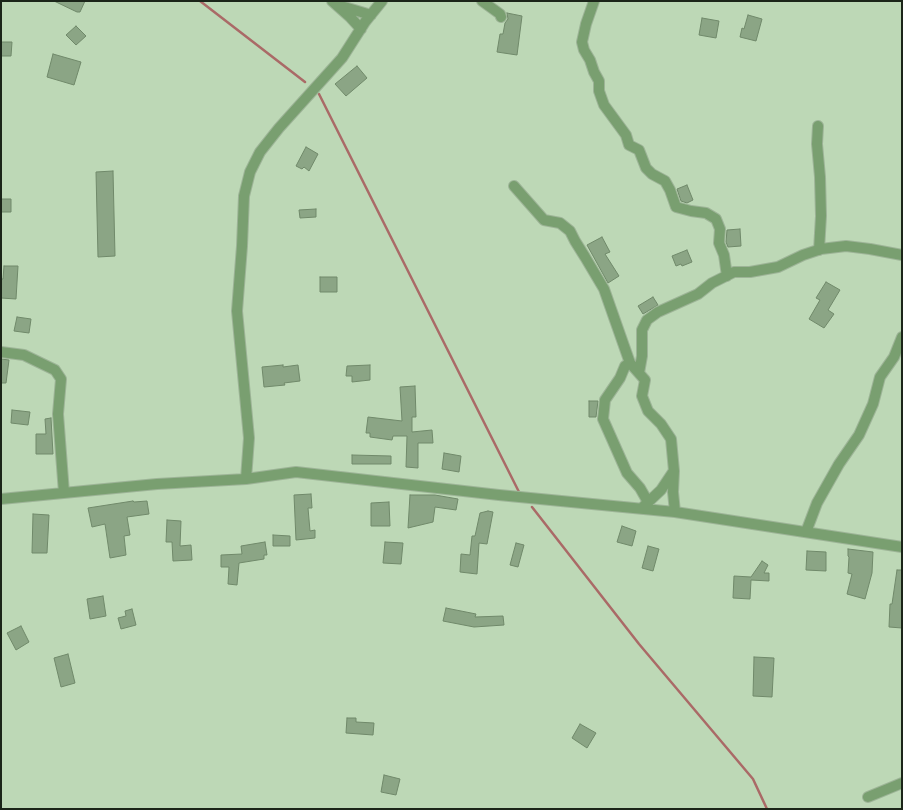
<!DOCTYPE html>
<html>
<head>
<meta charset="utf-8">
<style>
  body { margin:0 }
  #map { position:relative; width:903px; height:810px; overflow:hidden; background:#bdd8b6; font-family:Commissioner,sans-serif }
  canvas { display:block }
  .frame { position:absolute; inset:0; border:2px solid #1b2519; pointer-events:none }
</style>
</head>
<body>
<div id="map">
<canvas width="903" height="810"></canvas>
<div class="frame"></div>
</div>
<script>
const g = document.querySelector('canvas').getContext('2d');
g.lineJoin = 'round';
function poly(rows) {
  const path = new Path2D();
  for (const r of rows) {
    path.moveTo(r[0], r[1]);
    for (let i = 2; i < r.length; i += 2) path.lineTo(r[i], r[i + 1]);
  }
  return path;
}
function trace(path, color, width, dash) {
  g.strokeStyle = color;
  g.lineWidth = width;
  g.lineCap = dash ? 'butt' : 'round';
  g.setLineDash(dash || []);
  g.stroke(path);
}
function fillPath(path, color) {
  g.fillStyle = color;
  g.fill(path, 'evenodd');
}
const stream = poly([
  [200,1,305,82],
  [319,94,519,492],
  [532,507,639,644,753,779,767,809]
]);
const building = poly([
  [54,1,85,1,80,12,77,12,54,1],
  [507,13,522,16,517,55,497,52,500,34,503,34,505,23,508,19,507,13],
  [748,15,762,19,756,41,740,37,742,28,744,29,748,15],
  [702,18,719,21,716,38,699,35,702,18],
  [76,26,86,36,76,45,66,35,76,26],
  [1,42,12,42,11,56,1,56,1,42],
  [53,54,81,62,74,85,47,77,53,54],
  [357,66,367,78,346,96,335,84,357,66],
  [306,147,318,154,309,171,304,167,302,169,296,166,306,147],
  [113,171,115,256,98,257,96,172,113,171],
  [687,185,693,200,687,203,681,201,677,189,687,185],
  [1,199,11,199,11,212,1,212,1,199],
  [316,209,316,217,300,218,299,210,316,209],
  [740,229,741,246,728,247,726,242,727,230,740,229],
  [602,237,610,252,605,254,619,276,608,283,587,245,602,237],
  [687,250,692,262,682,266,681,264,676,266,672,256,687,250],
  [4,266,18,266,16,299,1,298,1,279,3,279,4,266],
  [320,277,337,277,337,292,320,292,320,277],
  [826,282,840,290,828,310,834,314,824,328,809,319,820,300,816,298,826,282],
  [653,297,658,305,643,314,638,306,653,297],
  [17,317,31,319,29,333,14,331,17,317],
  [1,359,9,360,6,383,1,383,1,359],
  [283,365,283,367,298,365,300,381,284,383,285,385,264,387,262,367,283,365],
  [370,365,370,380,352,382,352,376,346,376,347,366,370,365],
  [415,386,416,417,412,417,412,432,432,430,433,443,418,443,418,468,406,467,407,436,393,436,392,440,370,437,370,433,366,433,368,417,402,421,400,387,415,386],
  [589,401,598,401,596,417,589,417,589,401],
  [12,410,30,412,28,425,11,423,12,410],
  [51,418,53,454,36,454,36,434,46,434,45,419,51,418],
  [444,453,461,456,459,472,442,469,444,453],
  [352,455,391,456,391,464,352,464,352,455],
  [311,494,312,508,308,508,310,531,315,530,315,538,296,540,294,495,311,494],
  [410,495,435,495,458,499,456,510,435,507,433,522,408,528,410,495],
  [133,501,134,502,147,501,149,514,127,517,130,535,124,536,126,555,110,558,105,524,92,527,88,508,133,501],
  [389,502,390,526,371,526,371,503,389,502],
  [488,511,493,512,487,544,479,543,477,574,460,572,461,554,470,555,472,536,475,536,480,513,488,511],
  [33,514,49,515,47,553,32,553,33,514],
  [167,520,181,521,180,546,191,545,192,560,173,561,172,542,166,542,167,520],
  [622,526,636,531,632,546,617,542,622,526],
  [273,535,290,536,290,546,273,546,273,535],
  [265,542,267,555,264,555,264,559,239,563,237,585,228,584,229,567,221,567,221,555,242,554,241,546,265,542],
  [385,542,403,543,401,564,383,563,385,542],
  [516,543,524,545,518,567,510,565,516,543],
  [648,546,659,549,653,571,642,568,648,546],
  [848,549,873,552,872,573,865,599,847,594,852,574,848,573,849,557,848,556,848,549],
  [807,551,826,552,826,571,806,570,807,551],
  [762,561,768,565,764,573,769,573,769,581,751,580,750,599,733,598,734,576,751,577,762,561],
  [897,570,902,570,902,628,889,627,890,604,892,604,897,570],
  [103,596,106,616,90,619,87,599,103,596],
  [446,608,476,614,475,617,503,616,504,625,474,627,443,621,446,608],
  [132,609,136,625,121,629,118,618,126,616,125,611,132,609],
  [21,626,29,642,16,650,7,633,21,626],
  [68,654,75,683,61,687,54,658,68,654],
  [754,657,774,658,772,697,753,696,754,657],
  [347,718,356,718,356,722,374,723,373,735,346,733,347,718],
  [580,724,596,733,587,748,572,738,580,724],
  [384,775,400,779,396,795,381,792,384,775]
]);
const street = poly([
  [332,1,350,17,361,29],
  [482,1,500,14,501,17],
  [594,1,586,24,582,42,584,50,590,60,594,72,599,81,599,91,604,105,626,135,629,145,639,150,646,168,652,174,665,181,670,190,676,207,691,211,706,213,716,219,720,229,719,243,724,255,727,276],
  [341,6,371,15],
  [818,126,817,144,820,177,821,216,819,250],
  [514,186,544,220,560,223,570,231,575,241,585,257,604,289,630,363,645,380,642,396,648,411,661,424,671,439,674,471,673,492,675,512],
  [1,352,24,355,55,370,61,379,58,414,64,493],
  [630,363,625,366,620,378,605,400,603,419,627,473,640,488,648,502],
  [639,373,642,356,642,330,647,320,658,312,698,294,712,283,734,272,750,272,778,267,803,255,821,249,846,246,870,249,902,255],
  [246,479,249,438,237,311,242,246,244,196,250,172,260,152,279,128,342,58,365,22,382,1],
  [1,499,157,484,246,479,296,472,499,495,675,512,902,547],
  [644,506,661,490,673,472],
  [806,532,817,503,839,464,859,435,873,404,880,377,894,357,902,337],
  [868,797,902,783]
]);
trace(stream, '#aa6a67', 2.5);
fillPath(building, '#8ba585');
trace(building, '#70896a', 1);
trace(street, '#9db497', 12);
trace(street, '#799f70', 10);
</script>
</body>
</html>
